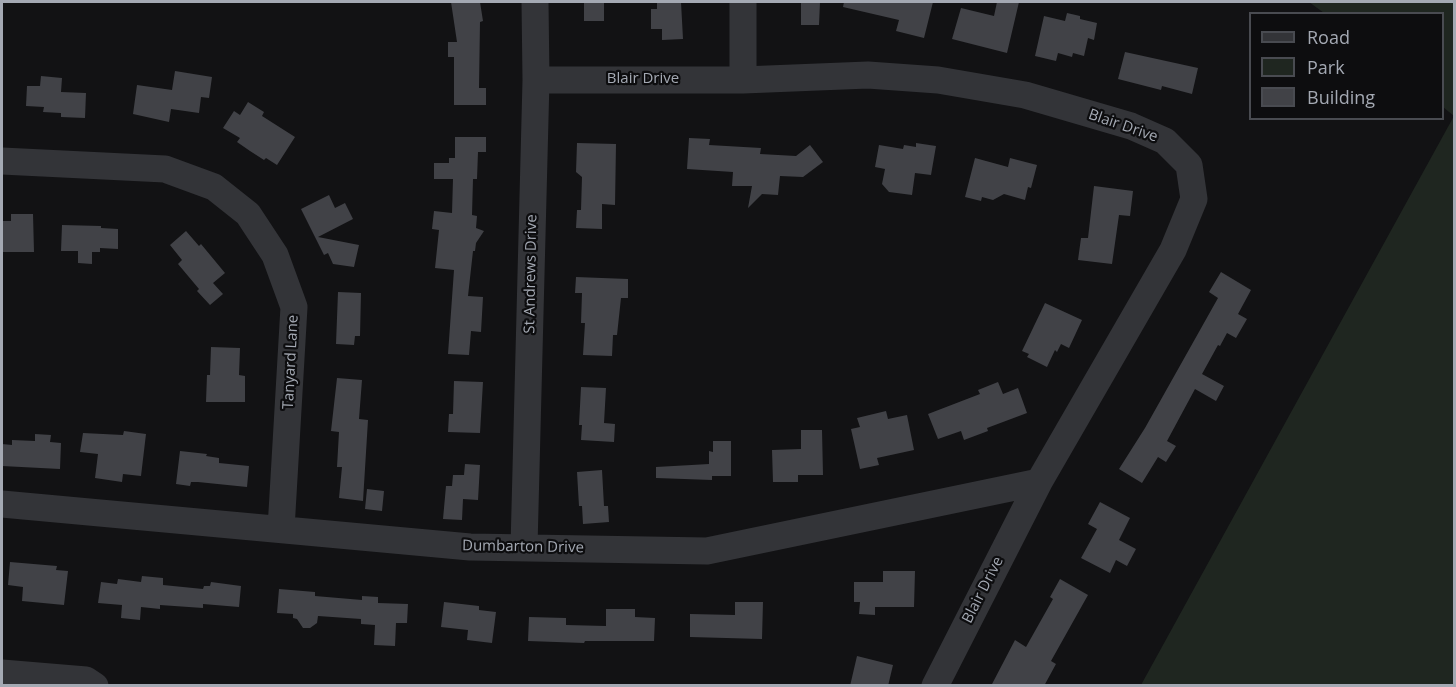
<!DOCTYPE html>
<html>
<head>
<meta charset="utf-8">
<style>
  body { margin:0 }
  #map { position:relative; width:1456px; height:687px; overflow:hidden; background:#121214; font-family:"Open Sans",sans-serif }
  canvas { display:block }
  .frame { position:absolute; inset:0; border:3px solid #a4a9b3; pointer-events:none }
  .legend { position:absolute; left:1249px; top:12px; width:195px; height:108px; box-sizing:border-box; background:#0d0d0f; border:2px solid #494b51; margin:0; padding:8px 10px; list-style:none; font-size:18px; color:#a4a9b3 }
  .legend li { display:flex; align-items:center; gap:12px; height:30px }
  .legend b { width:30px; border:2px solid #494b51 }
</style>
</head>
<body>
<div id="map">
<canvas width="1456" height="687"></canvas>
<div class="frame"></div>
<ul class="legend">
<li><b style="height:8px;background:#333438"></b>Road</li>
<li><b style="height:16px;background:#1f2620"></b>Park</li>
<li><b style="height:16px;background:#414247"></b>Building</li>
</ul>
</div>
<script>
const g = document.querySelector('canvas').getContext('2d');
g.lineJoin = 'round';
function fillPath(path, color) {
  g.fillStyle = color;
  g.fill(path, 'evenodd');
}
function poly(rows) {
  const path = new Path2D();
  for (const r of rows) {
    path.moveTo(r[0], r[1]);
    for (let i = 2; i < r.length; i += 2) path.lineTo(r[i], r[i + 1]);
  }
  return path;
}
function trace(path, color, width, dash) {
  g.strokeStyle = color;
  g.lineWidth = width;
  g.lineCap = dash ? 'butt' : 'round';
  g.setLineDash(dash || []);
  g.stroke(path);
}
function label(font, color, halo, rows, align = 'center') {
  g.font = font + ' "Open Sans",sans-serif';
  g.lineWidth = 4.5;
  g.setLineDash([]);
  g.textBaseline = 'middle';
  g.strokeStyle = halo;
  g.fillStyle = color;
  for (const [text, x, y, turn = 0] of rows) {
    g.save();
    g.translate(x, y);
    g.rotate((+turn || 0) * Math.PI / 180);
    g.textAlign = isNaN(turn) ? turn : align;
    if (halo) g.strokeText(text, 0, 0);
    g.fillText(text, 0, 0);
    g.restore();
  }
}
const green = poly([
  [1309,2,1454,2,1454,685,1141,685,1454,116,1443,107,1442,14,1324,13]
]);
const building = poly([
  [451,2,480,2,483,21,480,22,479,88,486,88,486,105,454,105,454,57,448,57,448,42,457,42],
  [587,2,604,2,604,21,584,21,584,3],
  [660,2,681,2,683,39,662,40,662,29,651,29,651,9,657,9,657,3],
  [801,2,820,2,819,25,801,25],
  [844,2,933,2,924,38,896,31,899,20,843,7],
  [997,2,1019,2,1007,53,952,39,961,8,994,16],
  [1067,13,1080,16,1080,19,1097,23,1094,40,1088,38,1084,56,1073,53,1072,57,1058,53,1056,61,1035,56,1044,16,1065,21],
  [1125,52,1198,68,1192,94,1162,86,1161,90,1118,79],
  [175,71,212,77,209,98,201,97,199,113,171,109,169,122,133,114,137,85,172,90],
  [41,76,62,78,61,92,86,93,85,118,61,117,61,113,43,112,44,107,26,106,27,86,40,86],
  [248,102,264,112,262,116,295,137,277,165,266,158,264,160,250,151,237,142,240,138,223,128,234,111,240,115],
  [455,137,486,137,486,152,478,152,477,179,473,179,472,215,477,216,476,228,484,231,476,243,475,251,473,251,468,296,483,297,481,332,471,331,469,355,448,354,454,270,435,268,439,230,432,229,434,211,452,213,453,179,434,179,434,163,449,163,449,158,455,158],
  [689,138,710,139,709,145,761,148,760,154,796,156,810,145,823,162,803,177,780,176,778,195,762,194,748,208,752,186,732,186,733,172,687,169],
  [577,143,616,144,615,205,602,204,602,229,576,228,577,210,581,210,582,177,576,172],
  [916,143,936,146,931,175,915,173,912,195,889,192,882,184,885,169,875,167,879,145,903,149,904,145,916,147],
  [975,158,1008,167,1010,158,1037,165,1031,188,1028,187,1025,200,1004,194,993,200,982,197,981,201,965,197],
  [1094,186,1133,191,1130,216,1119,215,1112,264,1078,260,1081,238,1088,238],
  [329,195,335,208,345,203,353,219,318,237,359,245,354,267,333,264,328,253,324,255,301,209],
  [11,214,33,214,34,252,2,252,2,221,11,221],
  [62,225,101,226,101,228,118,229,118,249,100,248,100,252,92,252,92,264,78,263,78,251,61,251],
  [186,231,199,246,201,244,225,273,213,283,223,294,210,305,197,291,199,289,178,264,182,260,170,245],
  [1221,272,1251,290,1238,314,1247,319,1236,338,1227,333,1220,346,1218,345,1202,374,1224,386,1216,401,1195,389,1167,441,1176,446,1166,462,1158,457,1142,483,1119,469,1145,428,1218,298,1209,292],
  [576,277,628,279,628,298,621,298,617,335,613,335,612,356,583,355,585,323,581,323,582,293,575,293],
  [338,292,361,293,360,336,355,336,354,345,336,344],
  [1045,303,1082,320,1069,348,1061,344,1057,352,1055,350,1047,367,1027,357,1029,354,1022,351],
  [211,347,240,348,239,375,245,376,245,402,206,402,207,375,210,375],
  [337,378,362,380,359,419,368,420,363,501,339,498,342,467,337,467,339,432,331,431],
  [454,381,483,382,480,433,448,432,449,414,453,414],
  [998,382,1003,394,1018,388,1027,413,987,428,988,431,964,440,961,431,938,439,928,414,980,394,978,390],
  [581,387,606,388,604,423,615,424,614,442,581,440,582,425,579,425],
  [886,411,888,419,907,415,914,450,877,458,879,465,860,469,851,429,860,427,857,418],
  [801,430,822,430,823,475,798,475,798,482,773,482,772,450,801,449],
  [124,431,146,434,141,476,123,474,122,482,95,478,98,454,80,452,83,433,123,435],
  [35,434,51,435,50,442,61,443,60,469,2,466,2,444,12,445,12,440,35,441],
  [713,441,731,441,731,476,712,476,712,480,656,478,656,467,709,464,709,451,713,452],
  [180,451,207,454,206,456,219,458,219,463,249,466,247,487,198,482,191,482,190,486,176,484],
  [465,464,480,465,478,500,463,499,462,520,443,519,446,486,452,486,453,475,464,475],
  [602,470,604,506,608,506,609,522,583,524,582,506,579,506,577,472],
  [367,489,384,491,382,511,365,509],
  [1100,502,1130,518,1119,540,1136,549,1127,566,1116,560,1110,573,1081,558,1097,529,1088,524],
  [10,562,57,566,56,570,68,571,64,605,22,601,23,587,8,585],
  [883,571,915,571,914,607,875,607,875,615,859,614,860,602,854,602,854,582,883,582],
  [142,576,163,578,163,585,203,589,204,586,210,586,211,582,241,586,239,607,203,604,203,608,160,605,160,609,141,607,140,620,121,618,122,605,98,603,101,582,117,584,118,579,141,582],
  [1060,579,1088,595,1051,661,1056,664,1044,686,991,686,1015,640,1026,647,1053,599,1050,597],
  [279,589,315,592,315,596,362,600,362,596,378,597,378,603,408,604,407,623,396,623,395,646,374,645,375,625,361,624,361,619,318,616,317,623,310,628,303,628,297,619,293,618,293,614,277,613],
  [444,602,479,606,479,610,496,612,492,643,467,640,468,630,441,627],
  [735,602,763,602,762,639,690,637,690,614,735,615],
  [606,609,635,609,635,617,655,618,654,641,585,641,584,643,528,641,529,617,566,618,566,625,606,626],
  [857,656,893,665,888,686,850,686]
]);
const minor = poly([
  [743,2,743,80],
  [536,80,743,80,868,75,938,80,1025,95,1131,126,1165,141,1189,165,1194,199,1173,250,1039,482,935,686],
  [2,161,165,169,214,187,248,214,275,255,294,307,281,529],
  [2,504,470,547,707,551,1039,482],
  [524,547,536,80,535,2],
  [2,673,86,680,95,686]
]);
const streetNames = [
  ["Blair Drive",643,79],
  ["Blair Drive",1123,126,19],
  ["St Andrews Drive",531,274,-89],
  ["Tanyard Lane",291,362,-87],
  ["Dumbarton Drive",523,547,1],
  ["Blair Drive",983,590,-63]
];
fillPath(green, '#1f2620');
fillPath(building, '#414247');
trace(minor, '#333438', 27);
label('15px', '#a4a9b3', '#0d0d0f', streetNames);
</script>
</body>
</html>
